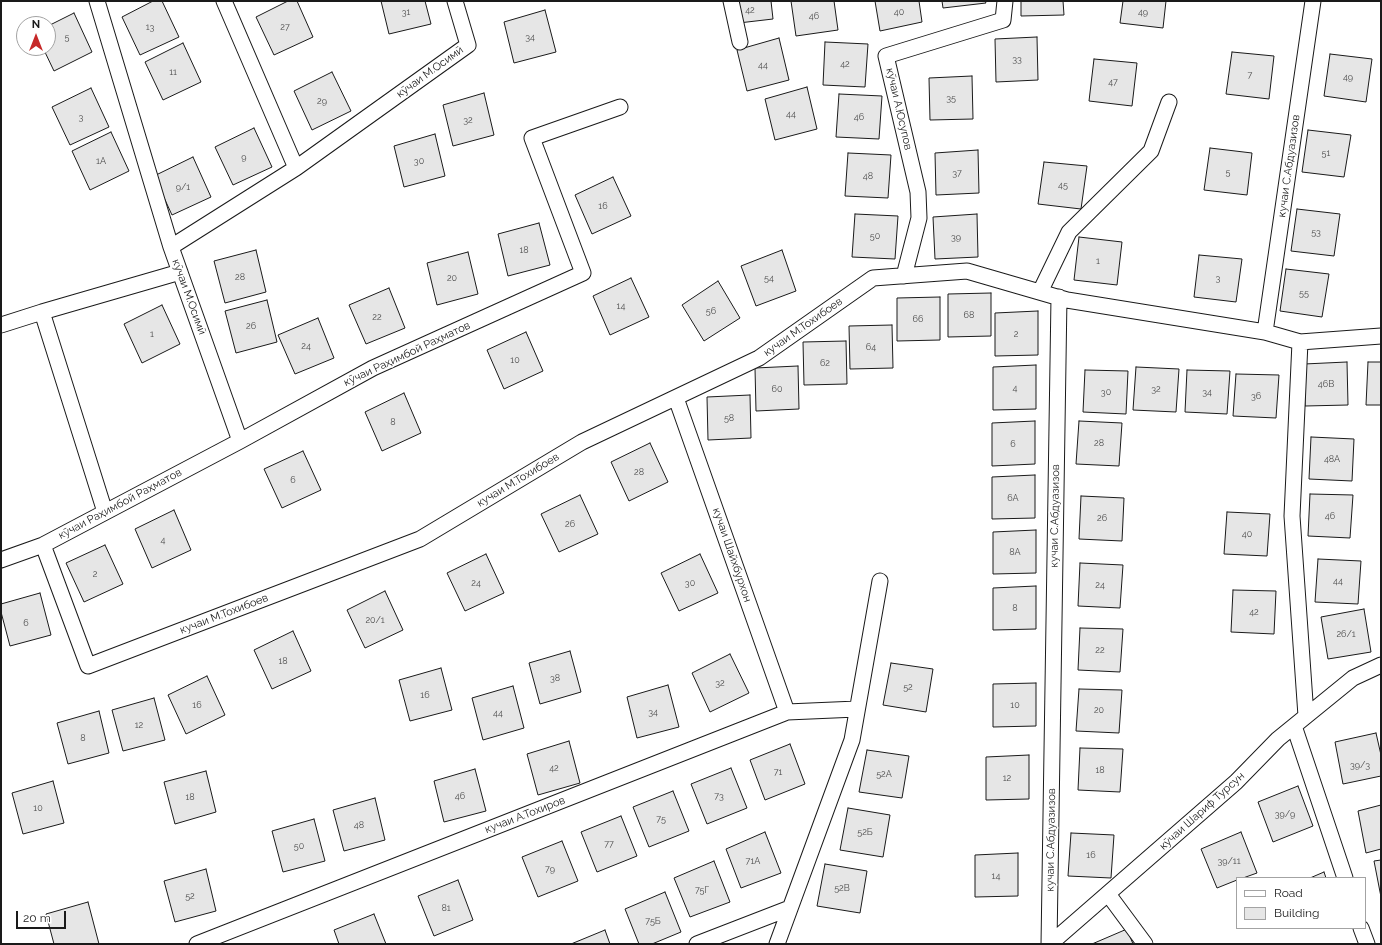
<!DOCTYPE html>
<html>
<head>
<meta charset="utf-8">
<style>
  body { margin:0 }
  #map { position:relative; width:1382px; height:945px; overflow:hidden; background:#fff; font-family:Raleway,sans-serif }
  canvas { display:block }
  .frame { position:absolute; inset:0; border:2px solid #1a1a1a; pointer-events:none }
  .legend { position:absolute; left:1236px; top:877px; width:130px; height:52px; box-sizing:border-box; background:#fff; border:1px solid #a3a3a3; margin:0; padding:5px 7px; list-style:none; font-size:12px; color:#1a1a1a }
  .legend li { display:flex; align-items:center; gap:8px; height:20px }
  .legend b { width:20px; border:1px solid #a3a3a3 }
  .north { position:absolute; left:16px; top:16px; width:40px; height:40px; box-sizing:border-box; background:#fff; border:1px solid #a3a3a3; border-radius:50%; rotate:0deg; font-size:11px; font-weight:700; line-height:16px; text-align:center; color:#1a1a1a }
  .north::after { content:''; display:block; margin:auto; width:14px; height:18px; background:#c62828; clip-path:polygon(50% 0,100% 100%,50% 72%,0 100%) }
  .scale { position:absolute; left:16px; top:911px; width:50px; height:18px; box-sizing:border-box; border:2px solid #1a1a1a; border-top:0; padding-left:5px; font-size:12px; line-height:14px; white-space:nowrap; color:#1a1a1a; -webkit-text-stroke:3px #fff; paint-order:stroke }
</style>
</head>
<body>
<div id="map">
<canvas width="1382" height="945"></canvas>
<div class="frame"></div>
<ul class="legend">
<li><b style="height:5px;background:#fff"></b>Road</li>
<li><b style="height:11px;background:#e6e6e6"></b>Building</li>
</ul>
<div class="north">N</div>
<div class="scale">20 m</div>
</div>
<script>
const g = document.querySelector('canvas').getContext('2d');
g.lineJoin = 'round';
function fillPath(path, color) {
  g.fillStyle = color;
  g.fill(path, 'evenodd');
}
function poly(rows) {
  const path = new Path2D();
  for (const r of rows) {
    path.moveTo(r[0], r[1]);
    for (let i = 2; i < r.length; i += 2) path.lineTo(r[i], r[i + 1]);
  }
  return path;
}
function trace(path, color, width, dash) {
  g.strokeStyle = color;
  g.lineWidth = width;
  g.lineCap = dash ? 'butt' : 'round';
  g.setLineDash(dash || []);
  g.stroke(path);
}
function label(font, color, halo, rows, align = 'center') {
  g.font = font + ' Raleway,sans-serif';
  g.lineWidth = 3;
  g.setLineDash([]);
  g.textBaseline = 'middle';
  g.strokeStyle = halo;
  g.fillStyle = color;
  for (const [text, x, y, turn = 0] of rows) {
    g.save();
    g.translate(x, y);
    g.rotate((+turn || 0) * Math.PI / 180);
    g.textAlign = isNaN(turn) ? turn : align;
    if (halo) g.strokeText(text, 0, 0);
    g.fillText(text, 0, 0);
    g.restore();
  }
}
const building = poly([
  [153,1,162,1,179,37,140,55,122,17,153,1],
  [288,1,297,1,313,37,274,55,256,17,288,1],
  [381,1,425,1,431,24,389,34,381,1],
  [727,1,771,1,773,19,730,24,727,1],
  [791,1,834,1,838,30,796,36,791,1],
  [875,1,919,1,922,22,880,31,875,1],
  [942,1,985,1,986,3,943,8,942,1],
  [1021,1,1063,1,1064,15,1021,16,1021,1],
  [1123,1,1166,1,1163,28,1120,23,1123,1],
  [545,10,556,52,514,63,504,22,545,10],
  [74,13,92,52,54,71,43,48,48,48,48,26,74,13],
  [1037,37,1038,80,996,82,995,39,1037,37],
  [779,38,789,80,747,91,737,50,779,38],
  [825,42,868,44,865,87,823,85,825,42],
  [183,43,201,82,163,100,145,62,183,43],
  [1232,52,1274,56,1269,99,1226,94,1232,52],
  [1330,54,1372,59,1366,102,1324,96,1330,54],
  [1094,59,1137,63,1132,106,1089,101,1094,59],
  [332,72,351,111,312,130,294,91,332,72],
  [972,76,973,119,930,120,929,78,972,76],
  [807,87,817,129,775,140,765,99,807,87],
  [91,88,109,127,70,145,52,107,91,88],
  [484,93,494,135,453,146,443,105,484,93],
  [839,94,882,96,879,139,836,137,839,94],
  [254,128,272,167,233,185,215,147,254,128],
  [1308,130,1351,135,1344,177,1302,172,1308,130],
  [111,132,129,171,90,190,72,151,111,132],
  [435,134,445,176,404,187,394,146,435,134],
  [1210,148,1252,153,1247,195,1204,190,1210,148],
  [978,150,979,193,936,195,935,153,978,150],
  [848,153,891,155,888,198,845,196,848,153],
  [193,157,211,197,172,215,154,176,193,157],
  [1044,162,1087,166,1081,209,1038,204,1044,162],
  [613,177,631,216,592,234,575,195,613,177],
  [1297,209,1340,214,1334,256,1291,251,1297,209],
  [855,214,898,216,895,259,852,257,855,214],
  [977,214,978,257,935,259,933,217,977,214],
  [539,223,550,265,508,276,498,234,539,223],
  [1079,237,1122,242,1117,285,1074,280,1079,237],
  [256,250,266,292,225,303,214,261,256,250],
  [782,250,796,291,756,306,741,266,782,250],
  [468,252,478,294,437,305,427,263,468,252],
  [1199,255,1242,259,1236,302,1194,297,1199,255],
  [1286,269,1329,274,1322,317,1280,311,1286,269],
  [631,278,649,317,610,335,593,296,631,278],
  [718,281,740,318,704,341,682,305,718,281],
  [389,288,405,328,366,344,349,305,389,288],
  [991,293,991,336,948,337,948,294,991,293],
  [940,297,940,340,897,341,897,298,940,297],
  [267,300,277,342,236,353,225,311,267,300],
  [162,305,180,344,142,363,124,324,162,305],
  [1038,311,1038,355,995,356,995,313,1038,311],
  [318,318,334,358,295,374,278,335,318,318],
  [892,325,893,368,850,369,849,326,892,325],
  [526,332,543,371,504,389,487,350,526,332],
  [846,341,847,384,804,385,803,342,846,341],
  [1347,362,1348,405,1305,406,1304,364,1347,362],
  [1368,362,1381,362,1381,405,1366,405,1368,362],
  [1036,365,1036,409,993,410,993,367,1036,365],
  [798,366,799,409,756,411,755,368,798,366],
  [1136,367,1179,369,1176,412,1133,410,1136,367],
  [1085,370,1128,371,1126,414,1083,412,1085,370],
  [1187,370,1230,371,1227,414,1185,412,1187,370],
  [1236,374,1279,375,1276,418,1233,416,1236,374],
  [404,393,421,433,382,451,365,412,404,393],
  [750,395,751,438,708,440,707,397,750,395],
  [1035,421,1035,464,992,466,992,423,1035,421],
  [1079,421,1122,423,1119,466,1076,464,1079,421],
  [1311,437,1354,439,1352,481,1309,479,1311,437],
  [650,443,668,482,629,501,611,462,650,443],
  [303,451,321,490,282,508,264,469,303,451],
  [1035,475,1035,518,992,519,992,477,1035,475],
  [1310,494,1353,495,1350,538,1308,536,1310,494],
  [580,495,598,534,559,552,541,514,580,495],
  [1081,496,1124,498,1122,541,1079,539,1081,496],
  [174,510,191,550,152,568,135,529,174,510],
  [1227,512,1270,514,1267,556,1224,554,1227,512],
  [1036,530,1036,573,993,574,993,532,1036,530],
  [105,545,123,584,84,602,66,563,105,545],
  [486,554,504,593,465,611,447,573,486,554],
  [700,554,718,593,679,611,661,573,700,554],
  [1318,559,1361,561,1358,604,1315,602,1318,559],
  [1080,563,1123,565,1120,608,1078,606,1080,563],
  [1036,586,1036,629,993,630,993,588,1036,586],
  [1233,590,1276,591,1274,634,1231,632,1233,590],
  [385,591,403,630,365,648,347,610,385,591],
  [40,593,51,635,10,646,1,612,1,604,40,593],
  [1364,609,1371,652,1328,659,1321,617,1364,609],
  [1080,628,1123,629,1120,672,1078,670,1080,628],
  [293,631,311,671,272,689,254,650,293,631],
  [570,651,581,692,540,704,529,663,570,651],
  [730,654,749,693,710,712,692,673,730,654],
  [891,663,933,669,926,712,883,705,891,663],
  [441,668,452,710,410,721,399,680,441,668],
  [207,676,225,715,186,734,168,695,207,676],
  [1036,683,1036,726,993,727,993,684,1036,683],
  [668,685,679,727,637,738,627,697,668,685],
  [513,686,524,728,483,740,472,698,513,686],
  [1079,689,1122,690,1119,733,1076,731,1079,689],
  [154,698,165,740,123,751,112,710,154,698],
  [99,711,109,753,68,764,57,723,99,711],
  [1376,733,1381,755,1381,776,1343,784,1335,742,1376,733],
  [569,741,580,783,538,795,527,754,569,741],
  [790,744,805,784,765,800,750,760,790,744],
  [1080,748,1123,749,1120,792,1078,790,1080,748],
  [867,750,909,756,902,798,859,792,867,750],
  [1029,755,1029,799,986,800,986,757,1029,755],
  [731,768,747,808,707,824,691,784,731,768],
  [475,769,486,811,444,822,434,781,475,769],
  [206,771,216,812,175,824,164,782,206,771],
  [53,781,64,823,23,834,12,793,53,781],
  [1298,786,1313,826,1273,842,1258,802,1298,786],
  [673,791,689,831,649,847,633,807,673,791],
  [375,798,385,840,344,851,333,810,375,798],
  [1381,805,1381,849,1366,853,1358,811,1381,805],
  [848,808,890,815,883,857,840,850,848,808],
  [621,816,637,856,597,872,581,832,621,816],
  [314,819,325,861,283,872,272,831,314,819],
  [765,832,781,873,741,888,726,849,765,832],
  [1241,832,1257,873,1243,878,1237,878,1237,880,1217,888,1201,849,1241,832],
  [1071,833,1114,835,1111,878,1068,876,1071,833],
  [562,841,578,881,538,897,522,857,562,841],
  [1018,853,1018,896,975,897,975,855,1018,853],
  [1381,860,1381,897,1374,861,1381,860],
  [714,861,730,902,690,917,674,878,714,861],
  [825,864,867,871,860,913,817,906,825,864],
  [206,869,216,911,175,922,164,881,206,869],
  [1324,872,1326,878,1310,878,1324,872],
  [458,880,473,920,434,936,418,896,458,880],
  [665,892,681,932,652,944,639,944,625,909,665,892],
  [88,902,99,944,54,944,46,914,88,902],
  [374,914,386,944,339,944,334,930,374,914],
  [1127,929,1133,944,1092,944,1127,929],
  [605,930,610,944,571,944,605,930]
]);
const minor = poly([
  [97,1,171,247],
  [224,1,296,168,171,247,240,441],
  [731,1,740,42],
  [296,168,468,45,455,1],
  [904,276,919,218,918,192,886,56,1003,20,1005,1],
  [1040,292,1069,232,1151,151,1169,102],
  [1,325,42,312],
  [1265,332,1313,1],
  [1300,342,1292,516,1306,716],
  [676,398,787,712],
  [105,512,42,312,180,272],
  [43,545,88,666,420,539,582,442,759,358,873,278,967,271,1067,300,1265,332,1300,342,1381,336],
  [1,560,43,545,240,441,373,368,583,273,532,138,620,107],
  [1294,726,1345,878],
  [1108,894,1145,944],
  [1361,928,1367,944],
  [197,944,787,712,857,709],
  [697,944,790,908],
  [777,944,852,740,880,581],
  [1049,944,1059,297],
  [1050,944,1236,782,1278,739,1353,678,1381,665]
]);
const numberNames = [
  ["42",750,10],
  ["31",406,12],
  ["40",899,12],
  ["49",1143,12],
  ["46",814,16],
  ["13",150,27],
  ["27",285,27],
  ["5",67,37],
  ["34",530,37],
  ["33",1017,59],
  ["42",845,64],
  ["44",763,65],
  ["11",173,72],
  ["7",1250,75],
  ["49",1348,77],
  ["47",1113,82],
  ["35",951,98],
  ["29",322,101],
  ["44",791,114],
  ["3",81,117],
  ["46",859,117],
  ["32",468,120],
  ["51",1326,153],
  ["9",244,157],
  ["1А",101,161],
  ["30",419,161],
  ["5",1228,172],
  ["37",957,173],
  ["48",868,176],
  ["45",1063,185],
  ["9/1",183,187],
  ["16",603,206],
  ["53",1316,232],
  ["50",875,236],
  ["39",956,237],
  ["18",524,250],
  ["1",1098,261],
  ["28",240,277],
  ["20",452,278],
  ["54",769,278],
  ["3",1218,278],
  ["55",1304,293],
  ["14",621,306],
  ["56",711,311],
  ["68",969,315],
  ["22",377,317],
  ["66",918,319],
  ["26",251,326],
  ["1",152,334],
  ["2",1016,334],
  ["24",306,346],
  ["64",871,347],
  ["10",515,360],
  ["62",825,363],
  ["46В",1326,384],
  ["4",1015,388],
  ["60",777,389],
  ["32",1156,389],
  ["30",1106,392],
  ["34",1207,392],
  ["36",1256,396],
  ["58",729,418],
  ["8",393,422],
  ["28",1099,443],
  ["6",1013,444],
  ["48А",1332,459],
  ["28",639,472],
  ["6",293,480],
  ["6А",1013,498],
  ["46",1330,516],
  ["26",1102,518],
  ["26",570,524],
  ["40",1247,534],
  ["4",163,540],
  ["8А",1015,552],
  ["2",95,574],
  ["44",1338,581],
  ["24",476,583],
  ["30",690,583],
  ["24",1100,585],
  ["8",1015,608],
  ["42",1254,612],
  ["20/1",375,620],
  ["6",26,623],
  ["26/1",1346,634],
  ["22",1100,650],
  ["18",283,661],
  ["38",555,678],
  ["32",720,683],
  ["52",908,687],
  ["16",425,695],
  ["16",197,705],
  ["10",1015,705],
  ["20",1099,710],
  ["34",653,712],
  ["44",498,713],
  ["12",139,725],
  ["8",83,738],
  ["39/3",1360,765],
  ["42",554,768],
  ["18",1100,770],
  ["71",778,772],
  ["52А",884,774],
  ["12",1007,778],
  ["46",460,796],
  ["73",719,796],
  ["18",190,797],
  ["10",38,808],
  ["39/9",1285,814],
  ["75",661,819],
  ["48",359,825],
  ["52Б",865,832],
  ["77",609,844],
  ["50",299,846],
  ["16",1091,855],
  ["71А",753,861],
  ["39/11",1229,861],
  ["79",550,869],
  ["14",996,876],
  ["52В",842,888],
  ["75Г",702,890],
  ["52",190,896],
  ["81",446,908],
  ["75Б",653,921]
];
const streetNames = [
  ["кӯчаи М.Осимӣ",430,72,-36],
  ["кӯчаи А.Юсупов",899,109,77],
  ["кучаи С.Абдуазизов",1289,166,-82],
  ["кӯчаи М.Осимӣ",189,297,70],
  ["кучаи М.Тохибоев",803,327,-35],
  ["кӯчаи Раҳимбой Раҳматов",407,354,-25],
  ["кучаи М.Тохибоев",518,480,-31],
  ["кӯчаи Раҳимбой Раҳматов",120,504,-28],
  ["кучаи С.Абдуазизов",1055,516,-89],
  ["кучаи Шайхбурхон",732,555,71],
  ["кучаи М.Тохибоев",224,614,-21],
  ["кӯчаи Шариф Турсун",1202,811,-42],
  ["кучаи А.Тохиров",525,815,-21],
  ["кучаи С.Абдуазизов",1051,840,-89]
];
fillPath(building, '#e6e6e6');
trace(building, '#1a1a1a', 1);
trace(minor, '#1a1a1a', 17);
trace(minor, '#fff', 15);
label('9px', '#4d4d4d', null, numberNames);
label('11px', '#1a1a1a', '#fff', streetNames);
</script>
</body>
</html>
